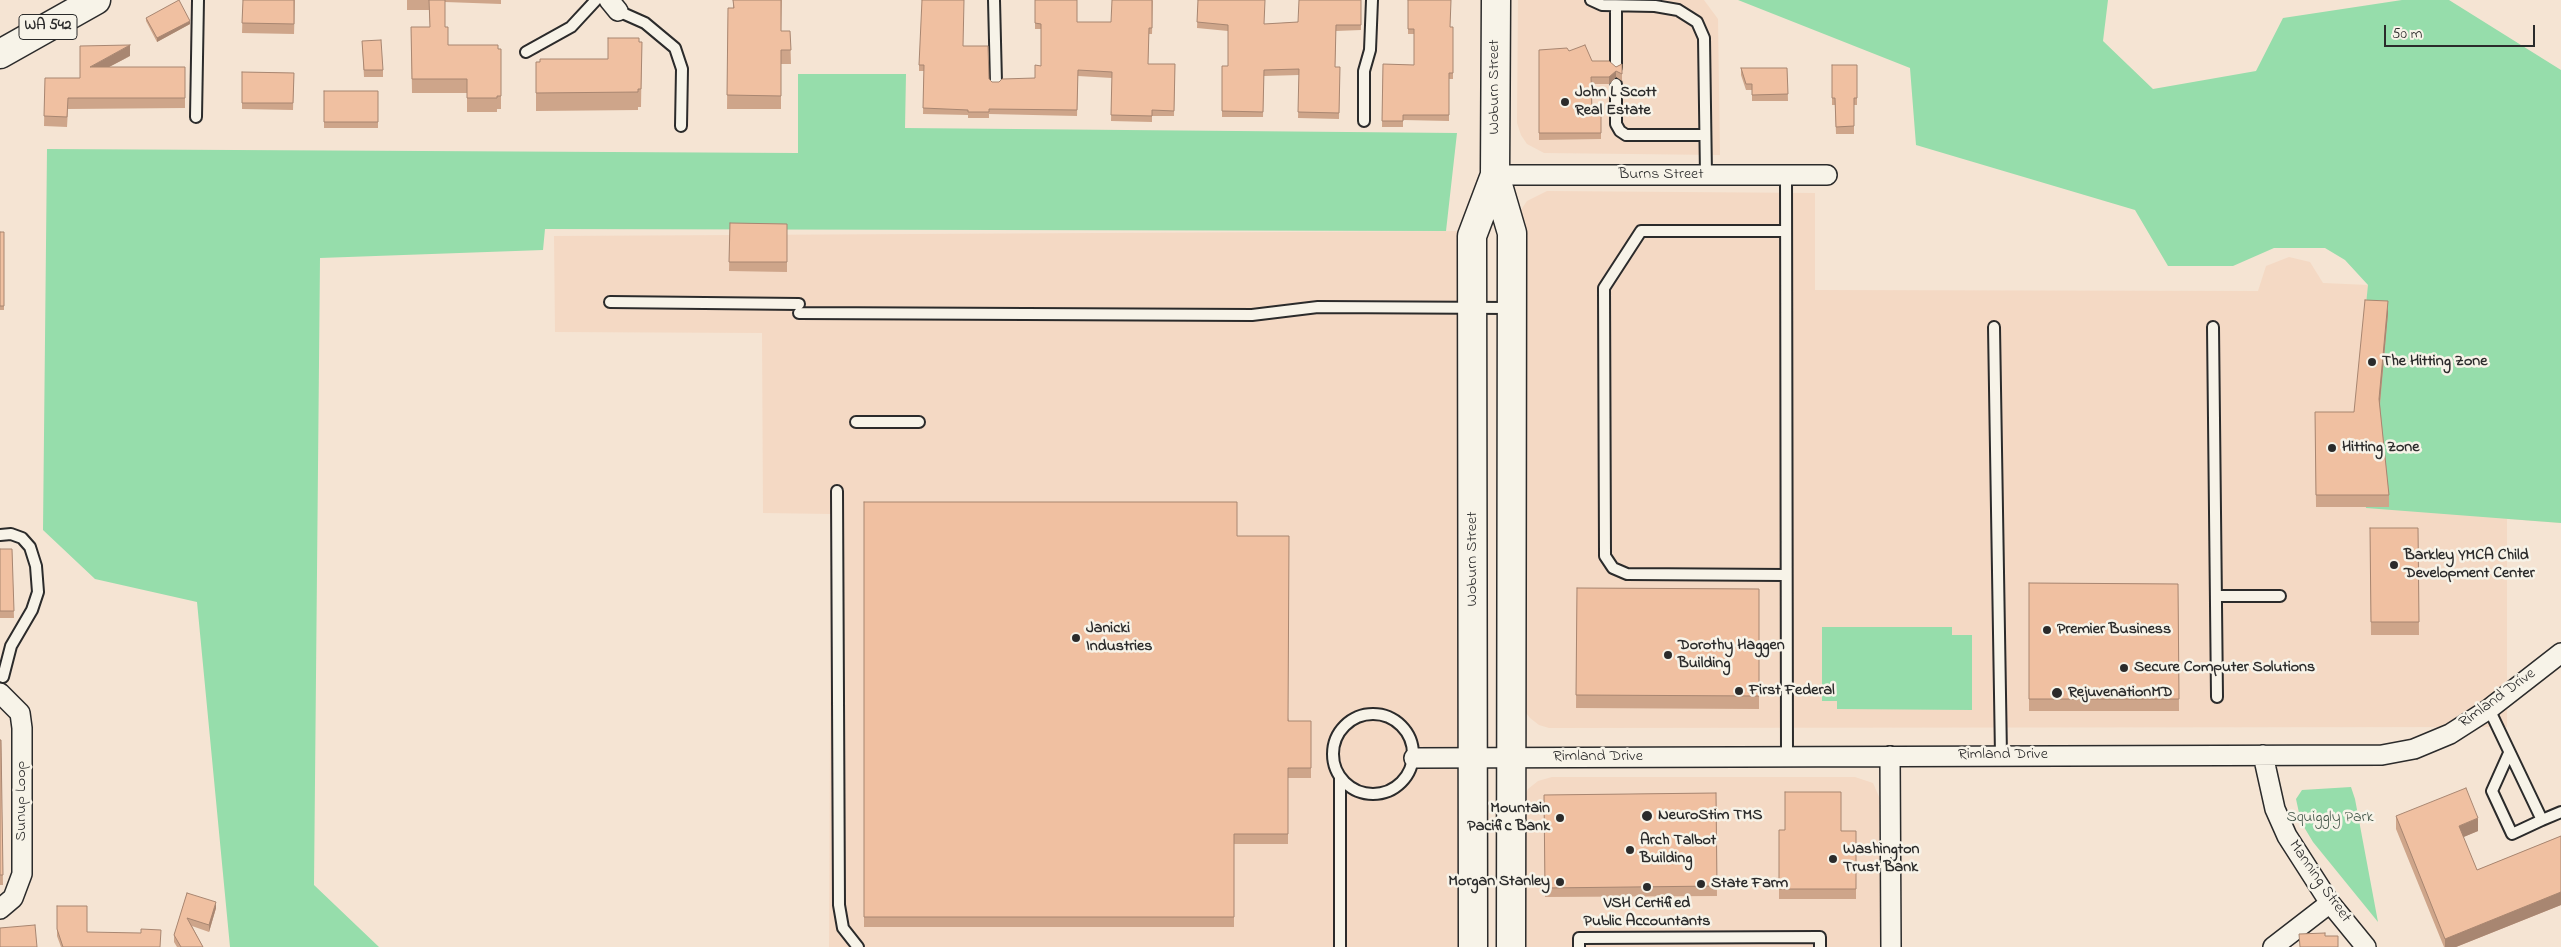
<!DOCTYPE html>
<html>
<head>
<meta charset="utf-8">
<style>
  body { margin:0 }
  #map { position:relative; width:2561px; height:947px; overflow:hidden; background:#f5e4d3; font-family:"Indie Flower",sans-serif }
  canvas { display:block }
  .scale { position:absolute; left:2384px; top:25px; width:151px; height:22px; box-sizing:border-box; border:2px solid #2b2b2b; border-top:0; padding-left:6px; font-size:15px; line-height:18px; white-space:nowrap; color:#2b2b2b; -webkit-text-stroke:4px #f7f3e8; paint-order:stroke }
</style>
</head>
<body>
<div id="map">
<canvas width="2561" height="947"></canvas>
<div class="scale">50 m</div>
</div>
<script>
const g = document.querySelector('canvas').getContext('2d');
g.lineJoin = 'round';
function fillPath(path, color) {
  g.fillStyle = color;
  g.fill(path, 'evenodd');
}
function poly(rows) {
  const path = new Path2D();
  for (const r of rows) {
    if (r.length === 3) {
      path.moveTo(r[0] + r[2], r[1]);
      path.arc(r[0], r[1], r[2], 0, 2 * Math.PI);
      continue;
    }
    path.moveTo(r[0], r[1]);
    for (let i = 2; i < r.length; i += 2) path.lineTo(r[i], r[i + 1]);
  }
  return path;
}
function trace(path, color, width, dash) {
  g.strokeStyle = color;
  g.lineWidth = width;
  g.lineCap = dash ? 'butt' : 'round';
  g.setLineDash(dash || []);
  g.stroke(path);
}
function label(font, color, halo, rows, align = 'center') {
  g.font = font + ' "Indie Flower",sans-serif';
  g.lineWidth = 5;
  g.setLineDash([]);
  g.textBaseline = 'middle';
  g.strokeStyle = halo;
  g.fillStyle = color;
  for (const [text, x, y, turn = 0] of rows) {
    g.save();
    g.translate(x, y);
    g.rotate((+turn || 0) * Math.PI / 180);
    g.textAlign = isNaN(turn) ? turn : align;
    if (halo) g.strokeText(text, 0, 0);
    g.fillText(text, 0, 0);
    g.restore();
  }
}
const built = poly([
  [1518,0,1704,0,1718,19,1720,155,1544,153,1527,144,1521,135,1517,123],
  [1547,191,1815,193,1815,290,2258,291,2266,266,2289,257,2310,262,2323,283,2368,285,2561,523,2507,519,2507,727,1549,728,1539,725,1530,718,1523,709,1518,222,1521,210,1527,201],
  [1465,231,1464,947,829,947,831,514,763,513,762,333,555,332,554,236],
  [1552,777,1855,777,1873,783,1880,799,1880,947,1522,947,1522,801,1528,789,1538,781]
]);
const green = poly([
  [1738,0,2108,0,2103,41,2153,89,2256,71,2283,18,2402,0,2449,0,2561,70,2561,523,2366,508,2355,412,2368,285,2345,260,2325,248,2274,248,2233,266,2168,266,2135,210,1916,145,1910,68],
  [798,74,906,74,905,128,1457,133,1446,231,545,229,543,250,320,258,314,885,379,947,230,947,197,602,95,579,43,530,47,149,798,153],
  [1822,627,1952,627,1952,635,1972,635,1972,710,1837,709,1837,701,1822,701],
  [2351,787,2355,799,2378,922,2313,842,2301,822,2296,799,2302,790]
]);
const service = poly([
  [994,0,996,82],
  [1591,0,1602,5,1655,6,1678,10,1697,22,1704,38,1706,175],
  [1616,6,1616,67],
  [618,11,645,23,675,48,682,69,681,126],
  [526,52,571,27,596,0],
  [1616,84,1616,124,1620,131,1626,135,1705,135],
  [196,117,198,0],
  [1364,121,1364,71,1370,50,1372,0],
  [1786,175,1787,756],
  [1786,231,1641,231,1604,288,1605,556,1613,568,1627,574,1786,575],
  [610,302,799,304],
  [799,313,1252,315,1318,307,1510,308],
  [1994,327,2001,755],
  [2213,327,2217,697],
  [856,422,919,422],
  [837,491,839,905,843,928,858,947],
  [0,535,11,534,22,538,30,547,36,566,38,592,32,610,11,646,3,677],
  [2216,596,2280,596],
  [2489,709,2542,820,2561,812],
  [1373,754,40],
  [2509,753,2492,791,2512,834,2542,820],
  [1340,778,1340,947],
  [1579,947,1579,938,1820,937,1820,947]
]);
const minor = poly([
  [609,0,618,11],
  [1495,175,1827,175],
  [0,693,20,713,22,728,22,874,13,898,0,909],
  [2263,755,2275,809,2287,836,2330,903,2366,947],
  [1890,756,1891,947],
  [1414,758,2382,755,2414,749,2450,734,2489,709,2561,653],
  [2273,947,2330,903]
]);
const secondary = poly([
  [1496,0,1495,175,1512,233,1511,947],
  [1473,947,1472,236,1495,175]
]);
const primary = poly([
  [0,54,96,0]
]);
const wall = poly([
  [243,0,295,0,294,34,242,33],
  [407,0,501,0,501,4,445,2,445,27,448,45,501,49,501,109,497,109,497,112,467,112,467,93,412,93,411,27,430,27,429,10,407,10],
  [733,0,782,0,781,31,790,31,791,64,781,64,781,109,727,109,728,8,733,8],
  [1035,0,1077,22,1111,22,1153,0,1152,34,1149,34,1148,64,1175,64,1174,116,1152,116,1152,122,1111,121,1112,78,1078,76,1077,116,989,114,989,118,968,118,968,115,923,114,924,71,919,71,919,65,963,46,992,82,999,82,1035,78,1041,66,1041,29,1035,29],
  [1198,0,1264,24,1298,22,1361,0,1361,30,1336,31,1335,67,1340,67,1339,119,1298,118,1299,75,1264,76,1263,117,1222,117,1222,66,1228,66,1228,31,1197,28],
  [1408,0,1450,27,1453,27,1453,79,1449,79,1449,121,1403,120,1403,127,1382,127,1383,64,1414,65,1414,34,1408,34],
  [146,18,190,24,157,42,146,21],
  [362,41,383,70,383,77,364,77],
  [639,42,642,42,641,107,638,107,638,110,536,111,536,62,608,59],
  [1539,50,1569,51,1592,61,1616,67,1622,64,1622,81,1616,77,1609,84,1591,84,1592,112,1601,112,1601,139,1539,140],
  [130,56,109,67,185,67,185,108,68,109,67,127,44,126,45,78,80,78],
  [1832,65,1857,65,1857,105,1854,105,1854,134,1836,134,1835,105,1832,105],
  [1741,68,1787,68,1788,101,1752,101,1752,90,1746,90,1741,75],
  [242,72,294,73,293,110,242,109],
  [324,91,378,91,378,128,324,128],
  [730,223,787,224,787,272,729,271],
  [0,232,4,232,4,310,0,310],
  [2388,313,2380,405,2389,495,2389,507,2316,507,2315,412,2354,412],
  [864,502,1237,536,1289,721,1311,721,1311,778,1288,778,1288,844,1234,844,1234,927,864,927],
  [2370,528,2418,528,2419,635,2371,635],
  [0,549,12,549,14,618,0,618],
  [2029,583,2178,584,2179,711,2029,711],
  [1577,588,1759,589,1759,709,1576,708],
  [0,740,1,740,3,885,0,885],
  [1716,793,1717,896,1545,897,1544,795],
  [2396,816,2478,831,2463,837,2477,870,2561,836,2561,905,2456,947,2444,947,2396,829],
  [1779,830,1856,831,1856,899,1779,899],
  [187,893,216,908,209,932,192,926,203,947,177,947,174,942,174,935],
  [57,906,87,932,160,947,61,947,57,936]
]);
const shadedWall = poly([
  [190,21,190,24,157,42,157,38],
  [130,45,130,56,90,77,90,67],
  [1616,71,1616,77,1609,84,1609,77],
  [2388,301,2388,313,2379,411,2379,399],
  [2478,818,2478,831,2459,839,2459,826],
  [2561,892,2561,905,2456,947,2445,947,2445,939],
  [216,902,216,908,209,932,209,925]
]);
const building = poly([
  [179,0,190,21,157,38,146,18,179,0],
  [243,0,294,0,294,24,242,23,243,0],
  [429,0,445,0,445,27,448,27,448,45,498,45,498,49,501,49,501,96,497,96,497,98,467,98,467,79,412,79,411,27,430,27,429,0],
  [733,0,781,0,781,31,790,31,791,50,781,50,781,96,727,95,728,8,734,8,733,0],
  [922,0,964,0,963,46,988,46,989,79,992,82,999,82,1002,79,1035,78,1035,65,1041,66,1041,24,1035,23,1035,0,1077,0,1077,22,1111,22,1112,0,1152,0,1152,28,1149,28,1148,64,1175,64,1174,111,1152,110,1152,116,1111,115,1112,72,1078,70,1077,110,989,109,989,112,968,112,968,110,923,108,924,65,919,65,922,0],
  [1198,0,1265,0,1264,24,1298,22,1299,0,1361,0,1361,25,1336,25,1335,67,1340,67,1339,113,1298,112,1299,69,1264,70,1263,112,1222,111,1222,66,1228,66,1228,25,1197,22,1198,0],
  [1408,0,1451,0,1450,27,1453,27,1453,73,1449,73,1449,115,1403,115,1403,121,1382,121,1383,64,1414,65,1414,29,1408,29,1408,0],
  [608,38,639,38,639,42,642,42,641,89,638,89,638,92,536,93,536,62,540,62,540,59,608,59,608,38],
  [381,40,383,70,364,70,362,41,381,40],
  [130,45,90,67,185,67,185,98,68,98,67,117,44,116,45,78,80,78,80,46,130,45],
  [1585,45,1592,61,1609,61,1616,67,1622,64,1622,74,1616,71,1609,77,1591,77,1592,112,1601,112,1601,133,1539,133,1539,50,1567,48,1569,51,1585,45],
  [1832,65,1857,65,1857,98,1854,98,1854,126,1836,127,1835,98,1832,98,1832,65],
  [1741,68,1787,68,1788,94,1752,95,1752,84,1746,84,1741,68],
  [242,72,294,73,293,103,242,103,242,72],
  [324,91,378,91,378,122,324,122,324,91],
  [730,223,787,224,787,262,729,262,730,223],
  [0,232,4,232,4,306,0,306,0,232],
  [2365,300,2388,301,2379,399,2389,495,2316,495,2315,412,2354,412,2365,300],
  [864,502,1237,502,1237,536,1289,536,1288,721,1311,721,1311,768,1288,768,1288,834,1234,834,1234,917,864,917,864,502],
  [2370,528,2418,528,2419,622,2371,622,2370,528],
  [0,549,12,549,14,611,0,611,0,549],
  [2029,583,2178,584,2179,699,2029,699,2029,583],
  [1577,588,1759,589,1759,696,1576,695,1577,588],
  [0,740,1,740,3,875,0,875,0,740],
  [2466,788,2478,818,2459,826,2477,870,2561,836,2561,892,2445,939,2396,816,2466,788],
  [1785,792,1841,792,1841,831,1856,831,1856,889,1779,889,1779,830,1785,830,1785,792],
  [1716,793,1717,886,1545,888,1544,795,1716,793],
  [187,893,216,902,209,925,187,918,203,947,181,947,174,935,187,893],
  [57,906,87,906,87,932,141,933,141,929,161,930,160,947,63,947,57,929,57,906],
  [35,925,37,947,0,947,0,928,35,925],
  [2325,933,2325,936,2338,936,2338,947,2300,947,2299,934,2325,933]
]);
const markers = [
  [1565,102,5,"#2b2b2b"],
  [2372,362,5,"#2b2b2b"],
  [2332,448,5,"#2b2b2b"],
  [2394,565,5,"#2b2b2b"],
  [2047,630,5,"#2b2b2b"],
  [1076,638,5,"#2b2b2b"],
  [1668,655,5,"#2b2b2b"],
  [2124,668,5,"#2b2b2b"],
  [1739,691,5,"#2b2b2b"],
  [2057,693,6,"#2b2b2b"],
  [1647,816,6,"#2b2b2b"],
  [1560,818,5,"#2b2b2b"],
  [1630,850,5,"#2b2b2b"],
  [1833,859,5,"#2b2b2b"],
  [1560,882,5,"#2b2b2b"],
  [1701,884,5,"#2b2b2b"],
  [1647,887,5,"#2b2b2b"]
];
const shields = [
  [48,27,58]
];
const shieldNames = [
  ["WA 542",48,27]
];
const streetNames = [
  ["Woburn Street",1495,87,-90],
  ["Burns Street",1661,175],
  ["Woburn Street",1473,559,-90],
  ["Rimland Drive",2498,699,-36],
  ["Rimland Drive",2003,755],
  ["Rimland Drive",1598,757],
  ["Sunup Loop",22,801,-90],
  ["Manning Street",2319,882,55]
];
const poiNames = [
  ["John L Scott",1575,93],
  ["Real Estate",1575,111],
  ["The Hitting Zone",2382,362],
  ["Hitting Zone",2342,448],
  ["Barkley YMCA Child",2404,556],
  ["Development Center",2404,574],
  ["Janicki",1086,629],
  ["Industries",1086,647],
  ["Premier Business",2057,630],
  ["Dorothy Haggen",1678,646],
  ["Building",1678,664],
  ["Secure Computer Solutions",2134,668],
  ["First Federal",1749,691],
  ["RejuvenationMD",2068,693],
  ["Mountain",1550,809,"right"],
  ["Pacific Bank",1550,827,"right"],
  ["NeuroStim TMS",1658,816],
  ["Arch Talbot",1640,841],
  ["Building",1640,859],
  ["Washington",1843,850],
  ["Trust Bank",1843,868],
  ["Morgan Stanley",1550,882,"right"],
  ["State Farm",1711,884],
  ["VSH Certified",1647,904,"center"],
  ["Public Accountants",1647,922,"center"]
];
const parkNames = [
  ["Squiggly Park",2330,818]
];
fillPath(built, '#f4d9c4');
fillPath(green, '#96ddab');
trace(service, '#2b2b2b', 14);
trace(minor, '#2b2b2b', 22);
trace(secondary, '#2b2b2b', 31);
trace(primary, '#2b2b2b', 31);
trace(service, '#f7f3e8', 10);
trace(minor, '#f7f3e8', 19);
trace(secondary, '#f7f3e8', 28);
trace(primary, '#f7f3e8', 28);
fillPath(wall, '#cea58a');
fillPath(shadedWall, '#a88671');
fillPath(building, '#f0c0a1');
trace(building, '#a88671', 1);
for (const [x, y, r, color] of markers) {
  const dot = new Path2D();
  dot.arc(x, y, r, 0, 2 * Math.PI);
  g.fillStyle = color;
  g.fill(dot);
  trace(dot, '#f7f3e8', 2);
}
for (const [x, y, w] of shields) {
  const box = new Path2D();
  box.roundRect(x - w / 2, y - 12.5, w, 25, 4);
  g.fillStyle = '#f7f3e8';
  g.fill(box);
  trace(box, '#2b2b2b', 1);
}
label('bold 15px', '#2b2b2b', null, shieldNames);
label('16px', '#2b2b2b', '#f7f3e8', streetNames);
label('bold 16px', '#2b2b2b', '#f7f3e8', poiNames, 'left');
label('16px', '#46584b', '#f7f3e8', parkNames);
</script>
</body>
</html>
